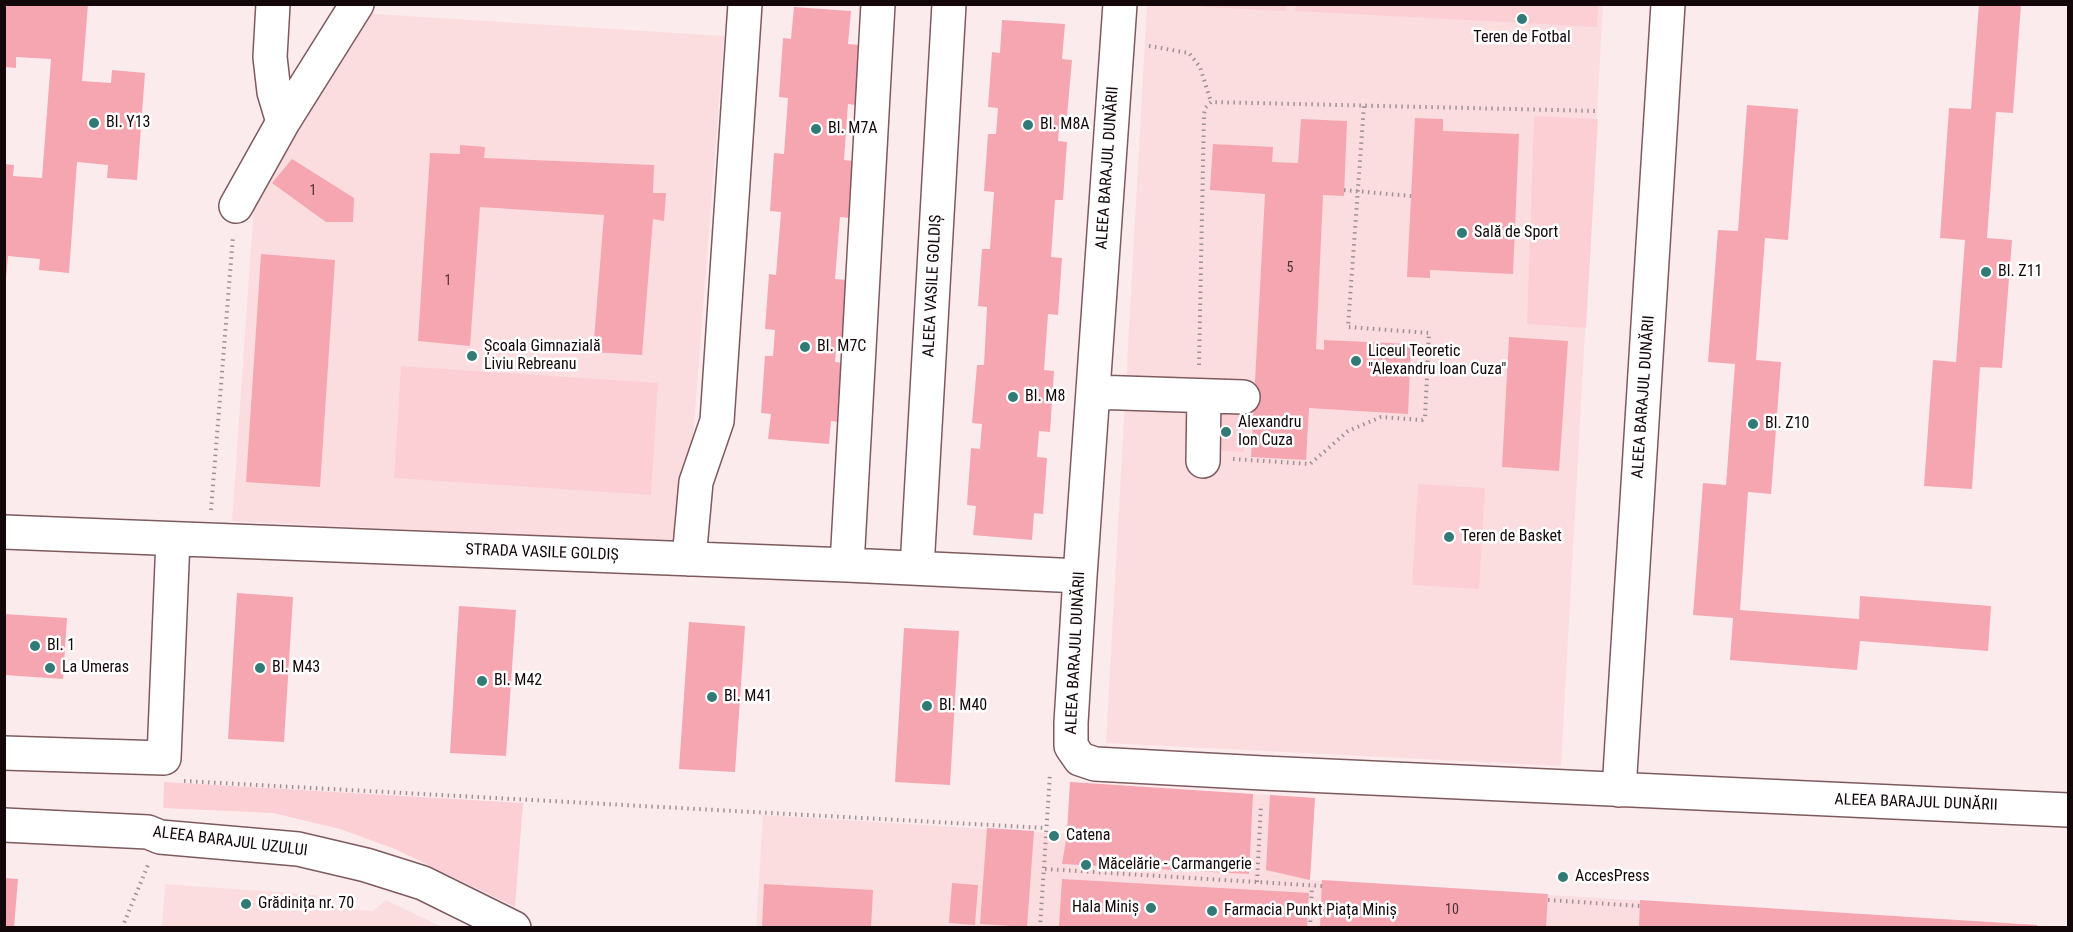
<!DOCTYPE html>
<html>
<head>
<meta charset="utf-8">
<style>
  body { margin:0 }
  #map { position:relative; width:2073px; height:932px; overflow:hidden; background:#fcebed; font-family:"Roboto Condensed",sans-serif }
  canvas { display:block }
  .frame { position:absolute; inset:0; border:6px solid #140709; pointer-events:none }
</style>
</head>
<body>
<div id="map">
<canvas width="2073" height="932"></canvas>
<div class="frame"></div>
</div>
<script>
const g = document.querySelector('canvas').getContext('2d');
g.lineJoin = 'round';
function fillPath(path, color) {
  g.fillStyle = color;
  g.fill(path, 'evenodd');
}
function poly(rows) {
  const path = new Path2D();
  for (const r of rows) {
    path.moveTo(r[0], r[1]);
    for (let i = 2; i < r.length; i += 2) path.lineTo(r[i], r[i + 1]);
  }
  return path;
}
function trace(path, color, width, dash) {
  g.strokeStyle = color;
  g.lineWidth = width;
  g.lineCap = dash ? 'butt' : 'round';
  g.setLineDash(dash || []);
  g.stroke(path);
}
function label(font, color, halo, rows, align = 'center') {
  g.font = font + ' "Roboto Condensed",sans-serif';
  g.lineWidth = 5;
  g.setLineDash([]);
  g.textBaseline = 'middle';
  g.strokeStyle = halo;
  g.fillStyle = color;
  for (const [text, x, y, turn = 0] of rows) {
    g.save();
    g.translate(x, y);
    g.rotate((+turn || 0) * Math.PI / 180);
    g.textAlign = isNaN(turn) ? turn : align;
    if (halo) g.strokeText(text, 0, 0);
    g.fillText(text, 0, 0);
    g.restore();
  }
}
const built = poly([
  [1147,5,1603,5,1561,766,1106,743],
  [361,13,724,36,685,543,232,521,255,190],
  [1070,782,1315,798,1310,880,2047,926,2047,928,756,928,763,815,1066,834],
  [165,884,317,895,333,908,373,911,386,900,442,927,162,927]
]);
const green = poly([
  [1204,4,1287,4,1287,5,1286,11,1204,7],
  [1296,4,1598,4,1598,5,1597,27,1295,11],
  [1534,116,1598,119,1586,328,1527,324],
  [401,366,658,383,651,495,394,478],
  [1207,413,1245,414,1244,452,1206,450],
  [1418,484,1485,488,1479,589,1412,585],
  [164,782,523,803,515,907,395,849,340,829,273,813,163,808]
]);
const building = poly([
  [4,4,88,4,82,81,111,83,112,70,145,73,137,180,107,178,108,165,77,162,69,273,39,270,40,259,8,256,6,278,4,278,4,164,14,165,13,176,42,178,51,59,16,57,16,68,4,67],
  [1979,4,2021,4,2013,113,1996,112,1987,238,2012,240,2002,368,1980,367,1972,489,1924,486,1933,360,1956,362,1965,240,1940,238,1949,108,1971,109],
  [794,7,851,11,848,44,860,45,855,105,848,104,844,160,854,161,850,218,840,217,835,279,847,280,843,338,837,337,835,362,844,363,839,422,831,421,829,444,768,439,771,414,761,413,765,356,773,356,775,330,765,329,769,274,776,275,781,212,770,211,774,153,784,154,788,98,779,97,783,38,791,39],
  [1002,20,1065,24,1062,59,1072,60,1067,116,1060,115,1058,141,1067,142,1063,200,1055,200,1051,257,1062,258,1058,315,1048,314,1044,370,1054,371,1050,432,1039,431,1037,457,1047,458,1043,514,1034,513,1032,540,973,535,976,506,967,505,971,448,980,449,982,424,972,423,977,365,984,365,987,307,978,306,982,249,990,249,994,192,984,191,988,134,996,134,998,108,988,107,992,52,1000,53],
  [1747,105,1798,109,1788,240,1765,238,1756,360,1781,362,1771,494,1748,492,1740,610,1859,619,1860,596,1991,606,1988,651,1860,641,1857,670,1730,660,1733,618,1693,615,1703,483,1726,485,1735,364,1708,362,1718,230,1738,231],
  [1415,118,1443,119,1443,131,1519,134,1513,274,1430,270,1430,278,1407,277],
  [1301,119,1347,121,1344,196,1323,195,1316,349,1324,350,1324,340,1411,344,1408,414,1309,408,1306,460,1251,457,1265,194,1210,190,1213,144,1273,147,1272,162,1298,163],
  [460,145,485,147,484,158,654,165,653,193,666,193,664,221,653,219,642,355,593,352,604,215,480,207,470,346,418,341,430,153,460,154],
  [292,159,354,198,353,222,326,222,272,183],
  [261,254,335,260,320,487,246,482],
  [1509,337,1568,341,1559,471,1502,467],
  [237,593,293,597,284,742,228,739],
  [459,606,516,610,506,756,450,753],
  [4,614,67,618,63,679,4,675],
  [689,622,745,626,735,772,679,769],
  [904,628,959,631,950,785,895,782],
  [1070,782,1253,794,1249,874,1062,864,1067,834],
  [1270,795,1315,798,1310,880,1266,870],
  [987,828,1034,831,1027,927,980,924],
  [4,878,18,879,14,928,4,928],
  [1062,879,1309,893,1307,928,1059,926],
  [1322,880,1548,894,1546,928,1320,928],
  [952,883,978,885,975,925,949,923],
  [764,884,873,890,871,928,762,928],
  [1640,900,2037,925,2037,928,1639,928]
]);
const path = poly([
  [1149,46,1189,53,1200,67,1211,102],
  [1344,190,1411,196],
  [1199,365,1204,114,1205,108,1211,102,1598,111],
  [1233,459,1310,464,1348,431,1381,417,1422,420,1425,418,1429,333,1348,327,1364,105],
  [211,510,233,236],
  [184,781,1046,828],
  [1045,869,1322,886],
  [1257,882,1261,804],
  [1548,900,1640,906],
  [122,928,148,865],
  [1040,928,1050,774],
  [1310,928,1312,886]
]);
const minor = poly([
  [273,4,270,57,274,92,283,122],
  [1120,4,1080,576,1071,723,1071,746,1080,759,1095,764,1263,773,2068,810],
  [236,206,283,122,357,4],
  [1093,392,1243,397],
  [1203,461,1204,396],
  [4,532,847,565,1080,576],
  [689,559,696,482,717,421,745,4],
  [847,565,878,4],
  [917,568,949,4],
  [4,753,164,758,173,539],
  [1619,790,1668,4],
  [4,825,148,832,160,837,298,849,366,865,423,883,514,928]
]);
const markers = [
  [1522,19,6,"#327a76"],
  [94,123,6,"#327a76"],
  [1028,125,6,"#327a76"],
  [816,129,6,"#327a76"],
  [1462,233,6,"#327a76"],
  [1986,272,6,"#327a76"],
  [805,347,6,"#327a76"],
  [472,356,6,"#327a76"],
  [1356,361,6,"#327a76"],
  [1013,397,6,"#327a76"],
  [1753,424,6,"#327a76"],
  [1226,432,6,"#327a76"],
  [1449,537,6,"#327a76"],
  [35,646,6,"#327a76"],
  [50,668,6,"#327a76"],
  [260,668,6,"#327a76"],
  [482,681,6,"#327a76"],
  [712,697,6,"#327a76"],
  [927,706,6,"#327a76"],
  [1054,836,6,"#327a76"],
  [1086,865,6,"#327a76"],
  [1563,877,6,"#327a76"],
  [246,904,6,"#327a76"],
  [1151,908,6,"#327a76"],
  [1212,911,6,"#327a76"]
];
const numberNames = [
  ["1",313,191],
  ["5",1290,268],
  ["1",448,281],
  ["10",1452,910]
];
const poiNames = [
  ["Teren de Fotbal",1522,38,"center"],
  ["Bl. Y13",106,123],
  ["Bl. M8A",1040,125],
  ["Bl. M7A",828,129],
  ["Sală de Sport",1474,233],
  ["Bl. Z11",1998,272],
  ["Școala Gimnazială",484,347],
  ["Liviu Rebreanu",484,365],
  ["Bl. M7C",817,347],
  ["Liceul Teoretic",1368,352],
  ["\"Alexandru Ioan Cuza\"",1368,370],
  ["Bl. M8",1025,397],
  ["Alexandru",1238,423],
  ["Ion Cuza",1238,441],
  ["Bl. Z10",1765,424],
  ["Teren de Basket",1461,537],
  ["Bl. 1",47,646],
  ["La Umeras",62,668],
  ["Bl. M43",272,668],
  ["Bl. M42",494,681],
  ["Bl. M41",724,697],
  ["Bl. M40",939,706],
  ["Catena",1066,836],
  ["Măcelărie - Carmangerie",1098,865],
  ["AccesPress",1575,877],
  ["Grădinița nr. 70",258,904],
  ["Hala Miniș",1139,908,"right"],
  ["Farmacia Punkt Piața Miniș",1224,911]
];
const streetNames = [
  ["ALEEA BARAJUL DUNĂRII",1108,168,-86],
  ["ALEEA VASILE GOLDIȘ",933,286,-87],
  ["ALEEA BARAJUL DUNĂRII",1644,397,-86],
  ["STRADA VASILE GOLDIȘ",542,553,2],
  ["ALEEA BARAJUL DUNĂRII",1076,653,-87],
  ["ALEEA BARAJUL DUNĂRII",1916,803,2],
  ["ALEEA BARAJUL UZULUI",230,842,7]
];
fillPath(built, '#fbdde0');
fillPath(green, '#fccfd5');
fillPath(building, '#f5a6b1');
trace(minor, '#7e5a5f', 36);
trace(path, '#9f9092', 4, [1.5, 4.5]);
trace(minor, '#fff', 33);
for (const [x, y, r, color] of markers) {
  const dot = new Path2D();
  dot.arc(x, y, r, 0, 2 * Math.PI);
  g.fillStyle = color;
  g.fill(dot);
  trace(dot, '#fff', 2);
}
label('14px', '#4c2f33', null, numberNames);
label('16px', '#140709', '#fff', poiNames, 'left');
label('16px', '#140709', '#fff', streetNames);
</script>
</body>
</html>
